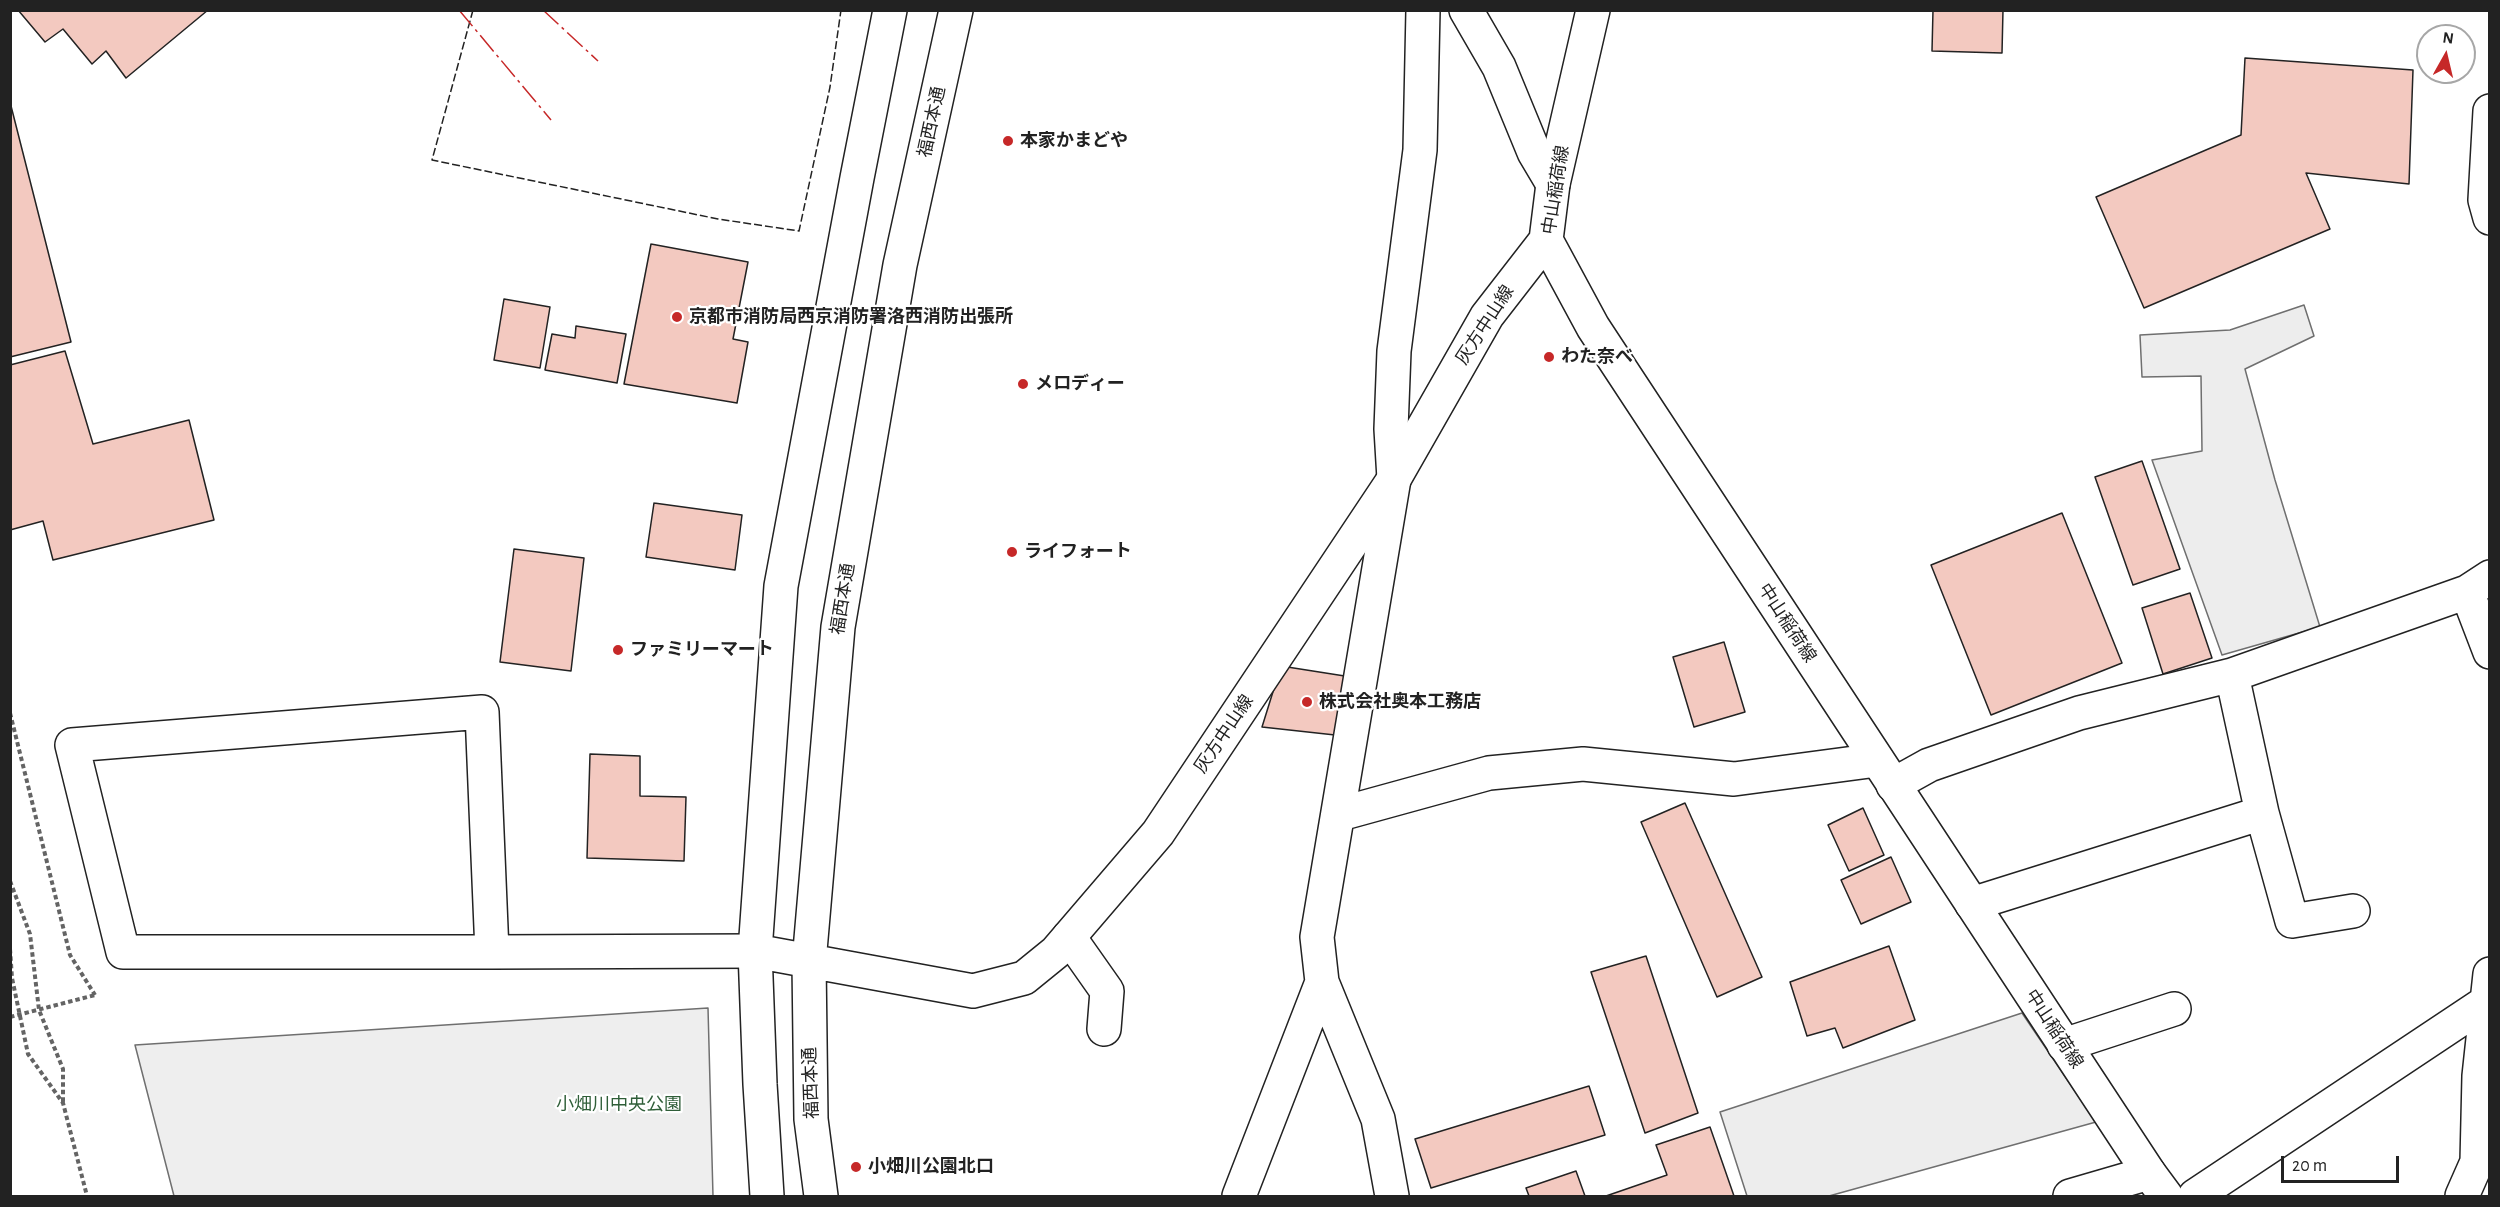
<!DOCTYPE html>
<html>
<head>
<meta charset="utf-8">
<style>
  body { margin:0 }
  #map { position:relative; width:2500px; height:1207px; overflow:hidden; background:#fff; font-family:"Alegreya Sans",sans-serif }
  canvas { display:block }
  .frame { position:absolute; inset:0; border:12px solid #222; pointer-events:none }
  .north { position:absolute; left:2416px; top:24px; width:60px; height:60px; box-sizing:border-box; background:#fff; border:2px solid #a7a7a7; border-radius:50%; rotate:8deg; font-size:16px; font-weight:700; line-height:24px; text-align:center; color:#222 }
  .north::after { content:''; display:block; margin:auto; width:21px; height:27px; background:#c62828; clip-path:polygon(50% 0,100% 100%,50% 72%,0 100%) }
  .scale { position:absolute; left:2281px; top:1156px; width:118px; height:27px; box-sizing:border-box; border:3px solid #222; border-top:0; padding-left:8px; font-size:18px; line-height:21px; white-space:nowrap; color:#222; -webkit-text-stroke:4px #fff; paint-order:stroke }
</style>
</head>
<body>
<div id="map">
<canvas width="2500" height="1207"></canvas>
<div class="frame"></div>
<div class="north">N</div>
<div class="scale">20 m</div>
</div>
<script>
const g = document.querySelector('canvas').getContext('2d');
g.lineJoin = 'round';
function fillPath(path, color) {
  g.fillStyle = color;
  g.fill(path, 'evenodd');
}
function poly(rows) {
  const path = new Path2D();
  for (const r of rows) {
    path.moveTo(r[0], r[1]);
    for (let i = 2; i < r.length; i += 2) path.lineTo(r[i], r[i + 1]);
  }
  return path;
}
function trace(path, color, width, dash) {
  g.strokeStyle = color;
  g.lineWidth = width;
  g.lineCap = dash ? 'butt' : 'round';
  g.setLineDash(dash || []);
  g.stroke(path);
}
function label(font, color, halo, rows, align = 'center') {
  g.font = font + ' "Alegreya Sans","Noto Sans JP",sans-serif';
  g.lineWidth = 4.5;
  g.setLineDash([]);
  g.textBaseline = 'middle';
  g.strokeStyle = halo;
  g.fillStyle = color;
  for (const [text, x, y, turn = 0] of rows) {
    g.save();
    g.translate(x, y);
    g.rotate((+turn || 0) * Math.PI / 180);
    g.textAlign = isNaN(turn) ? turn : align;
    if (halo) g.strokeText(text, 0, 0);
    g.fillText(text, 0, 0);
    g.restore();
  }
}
const green = poly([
  [708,1008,713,1196,174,1196,135,1045,708,1008]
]);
const parking = poly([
  [2304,305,2314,336,2245,369,2275,480,2320,627,2222,655,2152,460,2202,451,2201,376,2142,377,2140,335,2230,330,2304,305],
  [2022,1013,2096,1122,1829,1196,1747,1196,1720,1112,2022,1013]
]);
const building = poly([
  [18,10,208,10,126,78,106,51,92,64,63,29,45,42,18,10],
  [1933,10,2003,10,2002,53,1932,51,1933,10],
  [2245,58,2413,70,2409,184,2306,173,2330,229,2144,308,2096,197,2241,135,2245,58],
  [10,102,71,342,10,357,10,102],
  [651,244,748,262,733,339,748,342,737,403,624,384,651,244],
  [504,299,550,307,540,368,494,360,504,299],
  [576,326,626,334,617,383,545,370,552,334,575,338,576,326],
  [65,351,93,444,189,420,214,520,53,560,43,521,10,530,10,365,65,351],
  [2142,461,2180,569,2133,585,2095,477,2142,461],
  [654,503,742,515,735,570,646,557,654,503],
  [2062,513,2122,663,1991,715,1931,565,2062,513],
  [514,549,584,558,571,671,500,662,514,549],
  [2190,593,2212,658,2163,674,2142,608,2190,593],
  [1724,642,1745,712,1694,727,1673,657,1724,642],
  [1281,666,1351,677,1335,735,1262,727,1281,666],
  [590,754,640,756,640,796,686,797,684,861,587,858,590,754],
  [1685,803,1762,977,1717,997,1641,822,1685,803],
  [1863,808,1884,855,1849,871,1828,825,1863,808],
  [1891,857,1911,902,1861,924,1841,880,1891,857],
  [1889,946,1915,1020,1843,1048,1835,1028,1807,1036,1790,982,1889,946],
  [1646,956,1698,1113,1645,1133,1591,972,1646,956],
  [1589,1086,1605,1135,1431,1188,1415,1139,1589,1086],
  [1710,1127,1734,1196,1606,1196,1667,1175,1656,1145,1710,1127],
  [1576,1171,1585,1196,1529,1196,1526,1188,1576,1171]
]);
const path = poly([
  [10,713,70,955,95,995],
  [10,881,30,934,39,1010,63,1069,63,1102],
  [10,949,12,978,28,1054,63,1103,87,1196]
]);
const street = poly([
  [1466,10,1499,67,1534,152,1553,184],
  [2490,111,2485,200,2490,218],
  [2467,592,2490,652],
  [2232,675,2262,813,2292,921,2353,911],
  [1893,785,1929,765,2079,713,2232,675,2467,592,2490,577],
  [1340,814,1489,773,1583,764,1734,779,1877,760],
  [1972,904,2262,813],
  [1069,937,1107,991,1104,1029],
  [492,952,482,712,72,745,123,952,492,952,755,951],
  [2064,1045,2174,1009],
  [1239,1196,1322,982],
  [1392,1196,1378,1119,1322,982,1317,937,1394,479,1391,429,1394,351,1420,150,1423,10],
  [2070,1196,2149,1173],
  [2195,1196,2485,1003],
  [2462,1196,2477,1162,2479,1076,2490,974]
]);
const secondary = poly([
  [1593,10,1553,184,1546,240,1593,327,2149,1173,2166,1196],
  [755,951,973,991,1024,978,1056,952,1158,833,1394,479,1487,316,1546,240],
  [767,1196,760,1084,755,951,781,586,857,178,890,10],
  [821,1196,811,1119,809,962,838,627,900,265,956,10]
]);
const pathBridge = poly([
  [10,1017,95,995]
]);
const fence = poly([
  [473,10,432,160,718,219,799,231,830,87,841,10]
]);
const power = poly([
  [459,10,551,120],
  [543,10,598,61]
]);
const markers = [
  [1008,141,6,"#c62828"],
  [677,317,6,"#c62828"],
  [1549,357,6,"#c62828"],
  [1023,384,6,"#c62828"],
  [1012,552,6,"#c62828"],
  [618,650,6,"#c62828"],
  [1307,702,6,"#c62828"],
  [856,1167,6,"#c62828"]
];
const streetNames = [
  ["福西本通",932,122,-78],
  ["中山稲荷線",1556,190,-81],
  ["灰方中山線",1485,325,-57],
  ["福西本通",843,599,-81],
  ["中山稲荷線",1787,623,57],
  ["灰方中山線",1224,734,-56],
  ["中山稲荷線",2054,1029,57],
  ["福西本通",811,1083,-92]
];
const poiNames = [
  ["本家かまどや",1020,141],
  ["京都市消防局西京消防署洛西消防出張所",689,317],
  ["わた奈べ",1561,357],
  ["メロディー",1035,384],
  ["ライフォート",1024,552],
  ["ファミリーマート",630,650],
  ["株式会社奥本工務店",1319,702],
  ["小畑川公園北口",868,1167]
];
const parkNames = [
  ["小畑川中央公園",619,1105]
];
fillPath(green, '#eee');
trace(green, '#6f6f6f', 1.5);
fillPath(parking, '#ededed');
trace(parking, '#6f6f6f', 1.5);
fillPath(building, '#f3c9c0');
trace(building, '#222', 1.5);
trace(street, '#222', 36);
trace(secondary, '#222', 36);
trace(path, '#646464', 4, [4.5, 3]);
trace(street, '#fff', 33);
trace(secondary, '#fff', 33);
trace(pathBridge, '#646464', 4, [4.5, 3]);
trace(fence, '#222', 1.5, [8, 3]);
trace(power, '#c62828', 1.5, [21, 4.5, 3, 4.5]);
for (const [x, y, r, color] of markers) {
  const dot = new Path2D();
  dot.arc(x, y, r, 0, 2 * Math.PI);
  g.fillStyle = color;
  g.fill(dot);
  trace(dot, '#fff', 2);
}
label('18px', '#222', '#fff', streetNames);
label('bold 18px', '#222', '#fff', poiNames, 'left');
label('18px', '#2f5e38', '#fff', parkNames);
</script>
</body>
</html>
